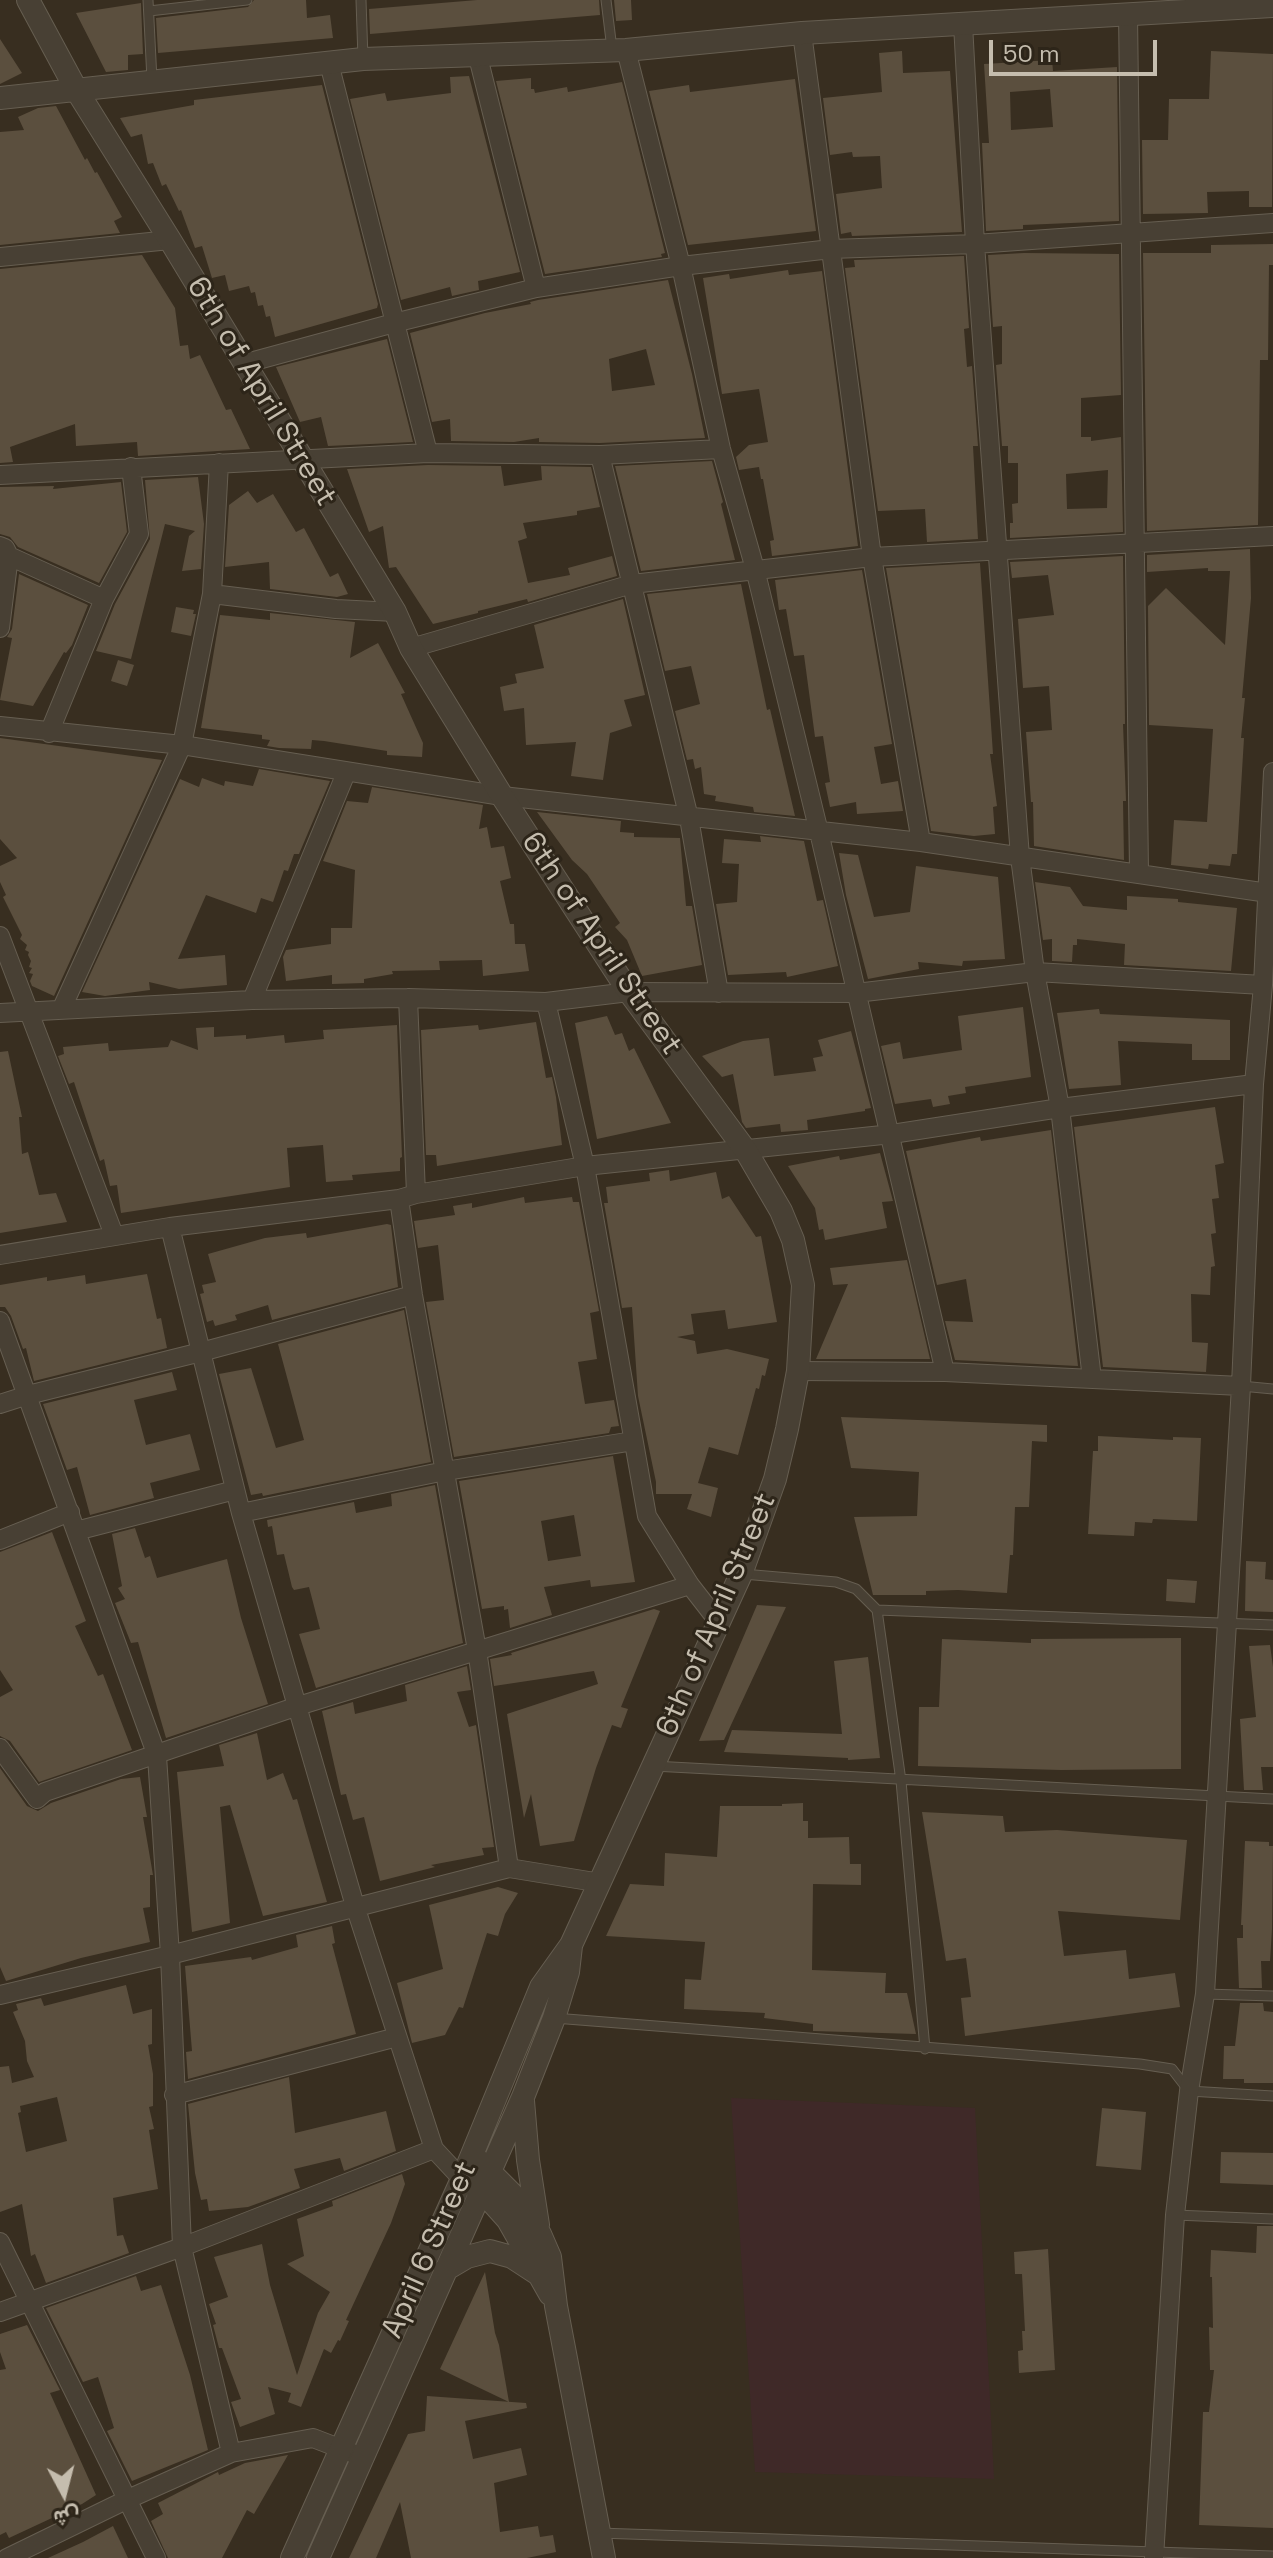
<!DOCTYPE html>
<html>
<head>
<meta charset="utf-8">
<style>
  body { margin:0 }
  #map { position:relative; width:1273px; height:2558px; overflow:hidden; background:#382e20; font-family:"Space Grotesk",Vazirmatn,sans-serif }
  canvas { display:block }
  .north { position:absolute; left:24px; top:2454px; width:80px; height:80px; -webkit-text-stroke:6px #2d2519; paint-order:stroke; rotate:173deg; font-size:22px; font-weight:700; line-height:32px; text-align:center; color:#c5bdae }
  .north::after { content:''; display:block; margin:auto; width:28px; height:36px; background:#c5bdae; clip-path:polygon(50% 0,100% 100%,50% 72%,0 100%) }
  .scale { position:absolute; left:989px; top:40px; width:168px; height:36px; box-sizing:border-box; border:4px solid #c5bdae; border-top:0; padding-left:10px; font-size:24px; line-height:28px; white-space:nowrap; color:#c5bdae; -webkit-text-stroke:6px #2d2519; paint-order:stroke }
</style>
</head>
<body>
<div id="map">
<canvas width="1273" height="2558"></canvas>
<div class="north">ش</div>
<div class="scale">50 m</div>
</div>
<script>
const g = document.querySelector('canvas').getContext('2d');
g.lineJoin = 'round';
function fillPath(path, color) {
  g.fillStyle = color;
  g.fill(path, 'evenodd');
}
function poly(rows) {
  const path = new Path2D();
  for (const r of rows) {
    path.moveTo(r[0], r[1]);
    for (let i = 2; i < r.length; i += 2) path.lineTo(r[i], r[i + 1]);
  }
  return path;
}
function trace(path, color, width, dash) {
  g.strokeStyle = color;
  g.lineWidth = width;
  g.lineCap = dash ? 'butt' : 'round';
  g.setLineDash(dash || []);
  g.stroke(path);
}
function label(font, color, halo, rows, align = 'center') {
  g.font = font + ' "Space Grotesk",sans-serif';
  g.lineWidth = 6;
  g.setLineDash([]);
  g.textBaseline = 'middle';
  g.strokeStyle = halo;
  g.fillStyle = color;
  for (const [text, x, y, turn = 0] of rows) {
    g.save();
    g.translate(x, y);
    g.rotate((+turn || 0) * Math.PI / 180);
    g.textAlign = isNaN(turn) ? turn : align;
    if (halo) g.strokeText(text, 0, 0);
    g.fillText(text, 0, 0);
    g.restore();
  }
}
const green = poly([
  [731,2098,975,2108,994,2479,755,2472]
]);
const building = poly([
  [254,0,306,0,307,18,330,15,333,38,158,53,156,18,248,7],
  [477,0,599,0,600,15,370,34,369,9],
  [614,0,631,0,632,20,616,21],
  [141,3,143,54,128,55,128,70,106,72,76,13],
  [0,39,22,73,0,84],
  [902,51,903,73,950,71,962,232,852,236,851,232,841,234,836,194,882,188,880,156,853,157,852,152,830,155,823,98,882,92,879,53],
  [1211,51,1273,54,1272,207,1249,207,1249,191,1207,192,1208,213,1143,214,1142,140,1168,140,1169,99,1209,99],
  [1052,60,1053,71,1117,67,1119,221,1023,225,1023,229,986,231,982,143,989,143,984,64],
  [1050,89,1053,127,1011,130,1010,92],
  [469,76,520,272,478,281,479,290,452,296,450,287,401,300,350,99,385,93,387,101,451,93,450,77],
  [531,78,531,89,534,89,535,93,567,87,568,92,622,82,665,253,661,254,662,257,545,274,496,81],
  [795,79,816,231,688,245,649,91,689,85,690,92],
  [322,85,378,304,377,308,275,337,270,316,266,317,263,305,258,306,255,292,251,293,249,286,229,291,225,275,212,278,202,246,195,248,181,210,179,211,166,184,162,186,153,163,148,164,142,134,131,137,120,118,194,105,194,100],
  [56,106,85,160,87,158,95,173,97,172,122,217,114,221,120,233,0,245,0,132,24,130,18,117,38,108],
  [1273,244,1273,265,1269,265,1268,360,1260,360,1258,525,1147,531,1143,253,1211,253,1211,245],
  [1024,253,1119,254,1121,395,1081,398,1081,437,1091,437,1091,441,1121,437,1123,532,1010,538,1010,523,1013,523,1012,504,1018,503,1018,463,1008,463,1008,446,1002,446,996,365,1002,364,1002,326,993,327,988,255],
  [1108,470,1107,508,1067,509,1066,474],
  [142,255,175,308,180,346,188,345,190,359,200,355,226,410,231,409,250,449,138,456,137,442,76,446,75,424,10,447,13,462,0,463,0,269],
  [964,256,969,328,964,329,967,367,972,366,978,446,973,446,978,539,927,542,925,509,878,511,845,268,855,267,854,260],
  [788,270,789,275,822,271,858,546,772,556,770,541,774,540,763,479,761,479,759,467,739,470,736,457,749,445,768,442,759,389,722,394,703,278,729,274,730,279],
  [668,280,692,374,705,438,600,443,539,442,539,438,514,442,451,441,450,419,432,422,410,333,485,313,531,304,530,302,538,300],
  [646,349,655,385,612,391,609,359],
  [387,339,413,442,328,446,321,417,300,422,276,367],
  [712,461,723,502,721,504,735,560,641,571,615,466],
  [428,465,501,466,504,486,542,480,541,466,591,467,600,507,577,511,577,515,523,523,527,538,518,541,528,583,570,575,568,568,612,556,617,576,528,602,527,599,478,611,478,613,433,624,396,567,389,568,383,526,369,532,347,469],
  [198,477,204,524,201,569,182,571,189,536,195,531,165,524,131,659,96,651,115,604,150,539,145,480],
  [121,482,127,532,99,583,18,547,10,537,0,534,0,487,54,486,53,489],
  [248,491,257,503,273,494,296,532,304,528,330,577,338,573,348,594,337,597,270,589,269,562,225,567,229,505],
  [1250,549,1251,598,1242,698,1245,698,1241,738,1244,738,1237,854,1232,854,1230,866,1209,864,1208,869,1171,865,1174,820,1207,822,1213,729,1149,725,1148,606,1166,588,1225,645,1230,571,1208,571,1208,568,1147,572,1147,555],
  [1123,556,1125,724,1123,724,1126,801,1123,801,1124,860,1034,846,1033,802,1031,802,1026,732,1052,730,1049,686,1023,688,1018,619,1054,615,1048,575,1012,578,1010,562],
  [980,563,993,754,990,754,997,806,993,807,995,834,974,836,931,831,886,568],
  [862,570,892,744,874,747,881,784,898,781,903,811,857,814,856,802,830,807,825,783,830,782,823,736,815,737,804,655,794,656,786,609,779,610,775,580],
  [19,574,88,605,72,645,66,653,64,652,33,706,0,700,12,638,7,637,12,629],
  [741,584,767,710,770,709,795,816,754,812,753,807,715,801,716,796,704,794,701,767,695,769,693,759,687,760,675,711,700,704,691,666,665,671,647,594],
  [623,599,645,695,624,700,632,726,610,733,603,780,571,776,576,742,526,745,524,708,504,711,500,687,517,683,515,674,544,668,534,625],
  [176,607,194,610,193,614,196,614,191,636,171,632],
  [270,613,355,622,350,658,378,643,405,693,401,694,423,743,422,757,387,755,387,751,324,741,312,740,311,749,279,748,267,746,270,740,262,739,262,735,201,728,220,615,270,620],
  [118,660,134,665,127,686,111,681],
  [0,738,162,760,54,996,32,986,30,981,33,974,29,973,32,968,29,967,31,961,28,955,29,952,25,950,27,945,20,939,22,935,3,897,6,895,0,882,0,866,17,858,0,839],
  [259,769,330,781,299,854,294,854,288,871,284,870,273,902,261,898,256,913,206,895,178,959,225,955,227,985,179,989,149,982,150,990,105,996,82,992,180,779,199,787,202,778,224,786,225,781,253,786],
  [372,787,483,805,479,829,487,827,491,848,504,846,511,878,500,881,510,924,514,924,515,944,525,944,529,971,483,976,482,960,439,961,440,970,392,971,393,974,364,979,364,983,332,984,332,975,286,981,283,957,286,950,331,944,331,928,352,928,355,870,323,861,347,801,368,803],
  [537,812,621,821,620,832,634,833,634,837,680,838,686,906,692,906,702,965,642,976,627,940,615,927,620,923,587,874,572,860],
  [760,836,804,841,817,901,823,900,838,966,787,977,786,972,728,975,716,904,737,902,739,864,722,863,724,839,761,842],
  [839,853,858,855,874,917,910,912,916,866,998,877,1005,959,963,961,962,966,918,962,919,969,868,979,846,895],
  [1035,882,1070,887,1083,906,1127,910,1127,896,1178,899,1178,902,1237,908,1231,971,1124,965,1125,944,1077,939,1077,945,1073,945,1072,962,1052,961,1052,939,1043,940],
  [1023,1007,1031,1077,965,1087,966,1093,948,1096,950,1104,933,1107,931,1099,895,1104,881,1046,900,1042,903,1059,962,1050,958,1016],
  [1099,1009,1100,1014,1230,1020,1230,1060,1192,1060,1192,1044,1118,1041,1121,1085,1069,1089,1057,1013],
  [607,1016,615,1035,622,1033,629,1051,634,1048,671,1123,597,1139,575,1023],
  [536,1022,546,1078,552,1077,556,1097,562,1145,437,1166,436,1155,426,1155,421,1030,478,1025,479,1030],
  [397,1025,402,1157,400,1158,400,1171,352,1175,353,1180,326,1182,323,1145,287,1148,290,1187,121,1213,117,1185,110,1186,104,1159,100,1161,74,1082,69,1084,58,1056,64,1054,63,1047,108,1043,109,1051,168,1047,171,1040,198,1050,196,1028,214,1027,214,1037,246,1035,246,1039,284,1035,285,1043,324,1039,323,1030],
  [851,1031,871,1108,865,1109,865,1111,807,1120,808,1130,781,1132,780,1124,746,1128,742,1122,733,1074,722,1077,702,1056,743,1041,769,1038,774,1076,816,1071,813,1058,823,1056,818,1040],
  [8,1051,22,1117,19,1117,22,1154,28,1152,39,1195,56,1193,67,1222,0,1233,0,1052],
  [1215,1107,1224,1163,1215,1165,1219,1198,1212,1199,1216,1233,1211,1234,1215,1266,1211,1267,1210,1295,1191,1294,1192,1342,1208,1343,1206,1372,1103,1367,1074,1127],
  [1051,1130,1078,1366,955,1360,945,1321,973,1322,966,1279,937,1285,906,1151,980,1137,981,1141],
  [880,1153,893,1201,882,1202,887,1228,825,1240,823,1229,819,1230,815,1208,788,1166,839,1156,840,1160],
  [669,1170,670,1181,716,1172,722,1199,729,1196,756,1237,761,1236,777,1322,728,1329,725,1310,691,1314,694,1334,677,1337,695,1341,697,1354,727,1349,769,1359,765,1376,762,1375,759,1389,756,1388,738,1455,709,1447,698,1483,718,1488,711,1517,687,1509,692,1494,656,1494,656,1482,638,1396,632,1307,622,1308,604,1203,608,1203,606,1187,650,1181,649,1173],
  [524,1197,525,1203,572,1197,573,1202,579,1202,599,1311,590,1313,597,1359,578,1362,585,1404,614,1400,619,1426,611,1427,609,1433,454,1457,426,1302,444,1300,438,1245,418,1248,414,1221,455,1215,453,1206,472,1203,472,1208],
  [387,1224,391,1225,398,1287,272,1320,268,1305,235,1315,237,1320,215,1326,213,1320,207,1322,200,1294,204,1293,202,1285,216,1282,208,1254,265,1238,306,1233,307,1238],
  [907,1260,930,1359,816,1359,848,1284,833,1285,830,1268],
  [147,1274,157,1319,161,1318,167,1348,34,1381,26,1348,23,1349,11,1316,5,1307,0,1307,0,1285,47,1277,47,1281,85,1275,86,1284],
  [404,1310,431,1462,263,1496,262,1493,251,1495,219,1374,251,1368,276,1448,304,1440,278,1344],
  [172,1372,177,1390,134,1400,146,1445,190,1434,200,1470,150,1483,154,1498,90,1515,77,1467,67,1470,43,1404],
  [841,1417,1047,1425,1047,1442,1032,1441,1029,1507,1015,1507,1013,1555,1010,1555,1007,1593,958,1590,926,1591,926,1595,873,1595,854,1517,917,1516,919,1472,851,1468],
  [1098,1436,1173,1440,1173,1437,1201,1438,1197,1521,1153,1519,1152,1523,1135,1522,1134,1536,1088,1534,1093,1451,1098,1451],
  [613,1456,635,1582,591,1587,590,1580,544,1587,552,1615,510,1628,508,1609,504,1610,504,1606,482,1609,459,1481],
  [574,1515,581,1556,548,1561,541,1521],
  [435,1485,463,1643,316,1688,299,1634,320,1629,309,1587,294,1590,292,1587,284,1554,277,1555,272,1526,268,1527,267,1520,354,1502,356,1513,392,1506,391,1494],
  [135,1528,145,1558,150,1556,157,1578,227,1559,241,1618,268,1704,166,1738,138,1642,131,1643,115,1603,125,1599,118,1588,122,1586,112,1534],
  [52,1532,86,1621,75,1626,98,1676,103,1674,132,1750,39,1782,10,1741,0,1736,0,1697,13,1690,0,1670,0,1552],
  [1246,1561,1266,1562,1265,1579,1273,1580,1273,1612,1245,1611],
  [1167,1579,1197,1581,1195,1603,1166,1601],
  [757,1605,786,1607,724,1740,699,1741],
  [654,1609,660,1611,621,1707,628,1709,621,1728,612,1725,596,1768,574,1841,540,1846,531,1794,524,1818,507,1714,598,1684,594,1671,494,1686,490,1659,512,1655,511,1653],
  [1181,1638,1181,1769,1061,1770,918,1766,919,1707,939,1707,942,1639,1031,1643,1031,1639],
  [1270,1645,1273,1667,1273,1767,1261,1767,1263,1790,1244,1790,1240,1719,1256,1717,1249,1646],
  [868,1657,880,1758,848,1760,848,1758,724,1752,732,1730,842,1734,834,1661],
  [467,1666,471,1690,457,1692,469,1727,476,1725,494,1847,482,1848,484,1855,431,1865,435,1867,380,1881,364,1817,353,1820,346,1794,341,1795,322,1711,353,1702,355,1714,407,1701,405,1685],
  [257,1733,267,1780,283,1773,293,1800,297,1799,327,1902,263,1916,230,1805,220,1807,230,1923,192,1932,177,1772,224,1766,219,1745],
  [0,1768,27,1806,38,1811,51,1803,121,1779,140,1777,147,1817,143,1817,153,1875,150,1875,150,1907,143,1908,150,1942,81,1958,6,1981,0,1967],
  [803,1803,803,1821,808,1821,808,1838,849,1837,850,1864,861,1864,861,1885,813,1884,812,1970,886,1973,885,1993,907,1993,916,2034,813,2031,813,2024,764,2018,765,2013,684,2009,685,1979,701,1980,705,1942,606,1936,630,1884,664,1886,665,1853,717,1857,720,1806,782,1806,782,1804],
  [922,1812,1003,1816,1005,1832,1057,1830,1187,1840,1180,1920,1058,1911,1064,1956,1126,1950,1129,1979,1175,1973,1180,2007,965,2036,961,1998,971,1997,966,1958,946,1961],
  [1245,1841,1269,1842,1269,1846,1273,1846,1272,1929,1270,1961,1261,1961,1262,1988,1239,1988,1237,1938,1243,1938,1243,1925,1241,1925],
  [498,1887,518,1893,505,1914,498,1936,487,1933,463,2008,459,2007,445,2035,412,2043,397,1983,443,1969,429,1905],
  [332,1926,335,1943,332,1944,356,2034,188,2079,186,2052,192,2051,185,1966,251,1957,252,1960,298,1947,296,1935],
  [126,1985,133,2014,152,2009,152,2044,148,2045,153,2074,153,2106,149,2107,154,2129,149,2130,158,2189,113,2198,117,2236,123,2235,129,2253,46,2283,35,2254,31,2256,22,2204,0,2212,0,2067,9,2066,12,2083,34,2077,27,2061,25,2041,13,2012,18,2010,16,2004,41,1998,44,2006],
  [57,2097,67,2141,26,2152,18,2113,21,2112,20,2106],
  [1240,2003,1263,2003,1264,2011,1273,2012,1273,2083,1244,2083,1244,2079,1223,2079,1224,2046,1235,2046],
  [289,2077,295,2133,386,2111,396,2151,344,2171,340,2158,294,2169,300,2188,248,2207,209,2211,207,2199,201,2200,195,2173,188,2104],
  [1102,2108,1146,2112,1141,2170,1096,2166],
  [1221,2152,1273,2153,1273,2185,1220,2183],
  [402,2174,405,2184,391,2223,346,2320,349,2321,340,2341,338,2340,331,2353,324,2349,301,2407,288,2402,291,2393,268,2387,275,2414,240,2427,231,2402,241,2399,222,2348,219,2348,213,2325,216,2324,209,2304,228,2297,214,2257,262,2244,270,2285,297,2375,318,2313,330,2292,287,2264,304,2256,297,2219,333,2206,332,2201],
  [1257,2226,1273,2226,1273,2528,1199,2525,1203,2412,1209,2412,1214,2370,1210,2370,1209,2327,1213,2328,1212,2277,1210,2277,1211,2250,1256,2253],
  [1048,2249,1055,2370,1019,2373,1018,2351,1023,2350,1022,2331,1025,2331,1022,2274,1015,2274,1014,2252],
  [485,2272,495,2333,499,2345,509,2402,440,2369],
  [136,2276,141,2291,161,2285,190,2375,208,2450,132,2481,107,2431,114,2428,98,2377,83,2382,46,2308],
  [27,2325,60,2390,50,2393,96,2495,82,2504,9,2538,6,2532,0,2535,0,2370,6,2369,0,2352,0,2334],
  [427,2396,526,2403,527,2408,465,2421,473,2459,521,2448,527,2475,494,2483,500,2532,538,2526,540,2537,553,2535,556,2552,527,2558,411,2558,400,2502,376,2558,349,2558,408,2434,425,2431],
  [288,2455,254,2514,247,2510,222,2558,168,2558,151,2521,163,2514,158,2503,218,2472,219,2475,245,2463],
  [113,2526,128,2558,48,2558,83,2542]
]);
const service = poly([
  [148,0,152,80],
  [361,0,363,59],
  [606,0,612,49],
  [149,11,247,0],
  [1241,1386,1273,1389],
  [743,1574,836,1582,856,1589,877,1610,1273,1625],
  [877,1610,901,1781,925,2049],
  [653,1766,1273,1799],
  [1205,1994,1273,1996],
  [554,2018,1140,2064,1172,2069,1189,2091,1273,2096],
  [1175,2215,1273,2219],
  [599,2533,1273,2556]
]);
const minor = poly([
  [1128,14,1139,872],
  [963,24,975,244,1020,857,1035,972,1060,1108,1092,1379],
  [802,33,872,557,921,842],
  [626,50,681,266,721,449,755,569,819,832,945,1372],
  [478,57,536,288],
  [329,63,428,453],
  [0,257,170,240],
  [243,364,394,323,536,288,681,266,831,249,975,244,1273,223],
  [600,455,689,818,719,993],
  [0,475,428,453,600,455,721,449],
  [0,546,5,548,9,556,104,599],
  [212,594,336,609,395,612],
  [0,628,9,556],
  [411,648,632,584,872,557,1273,536],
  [0,726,182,745,502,796,921,842,1268,893],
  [49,733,104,599,139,534,131,467],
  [0,936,114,1235],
  [408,998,416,1194],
  [252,1000,346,773],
  [546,1002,585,1166,647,1516,690,1585,718,1621],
  [62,1008,182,745,212,594,219,463],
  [0,1013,252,1000,408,998,546,1002,629,992,856,993,1035,972,1263,985],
  [399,1199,413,1295,477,1650,509,1868],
  [170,1227,241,1513,355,1906,434,2149,462,2179],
  [0,1255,170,1227,399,1199,416,1194,585,1166,892,1134,1060,1108,1254,1084],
  [0,1321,157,1756,170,1955,182,2247,231,2453],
  [798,1371,945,1372,1241,1386],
  [0,1404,28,1395,201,1352,413,1295],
  [241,1513,445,1471,633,1441],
  [76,1531,235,1490],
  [0,1540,70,1512],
  [0,1748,37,1799,45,1792,295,1707,690,1585],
  [0,1995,170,1955,509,1868,601,1883],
  [174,2095,397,2037],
  [0,2242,156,2558],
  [0,2312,182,2247,434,2149],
  [7,2558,126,2500,231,2453,313,2438,352,2453],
  [1154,2558,1175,2215,1189,2091,1205,1994,1241,1386,1254,1084,1263,985,1273,772]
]);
const tertiary = poly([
  [28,0,77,91,170,240,395,612,411,648,502,796,629,992,746,1151,781,1211,793,1240,803,1285,798,1371,787,1429,775,1479,741,1574,571,1945,541,1987,462,2179,292,2558],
  [0,98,363,59,626,50,802,33,1273,6],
  [523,2101,528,2160,538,2225],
  [479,2161,514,2196,540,2234,550,2257,556,2306,604,2558],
  [471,2184,481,2190,508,2220,550,2294],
  [445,2270,467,2257,490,2251,512,2257,538,2274],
  [318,2558,523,2097,554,2018,568,1972,571,1946]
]);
const streetNames = [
  ["6th of April Street",261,392,59],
  ["6th of April Street",601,944,56],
  ["6th of April Street",717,1615,-67],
  ["April 6 Street",430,2250,-66]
];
fillPath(green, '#3f2928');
fillPath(building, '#5b4f3e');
trace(service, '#665e51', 11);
trace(minor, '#665e51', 20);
trace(tertiary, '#665e51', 24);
trace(service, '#484034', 9);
trace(minor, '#484034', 18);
trace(tertiary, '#484034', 22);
label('30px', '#c5bdae', '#2d2519', streetNames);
</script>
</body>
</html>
